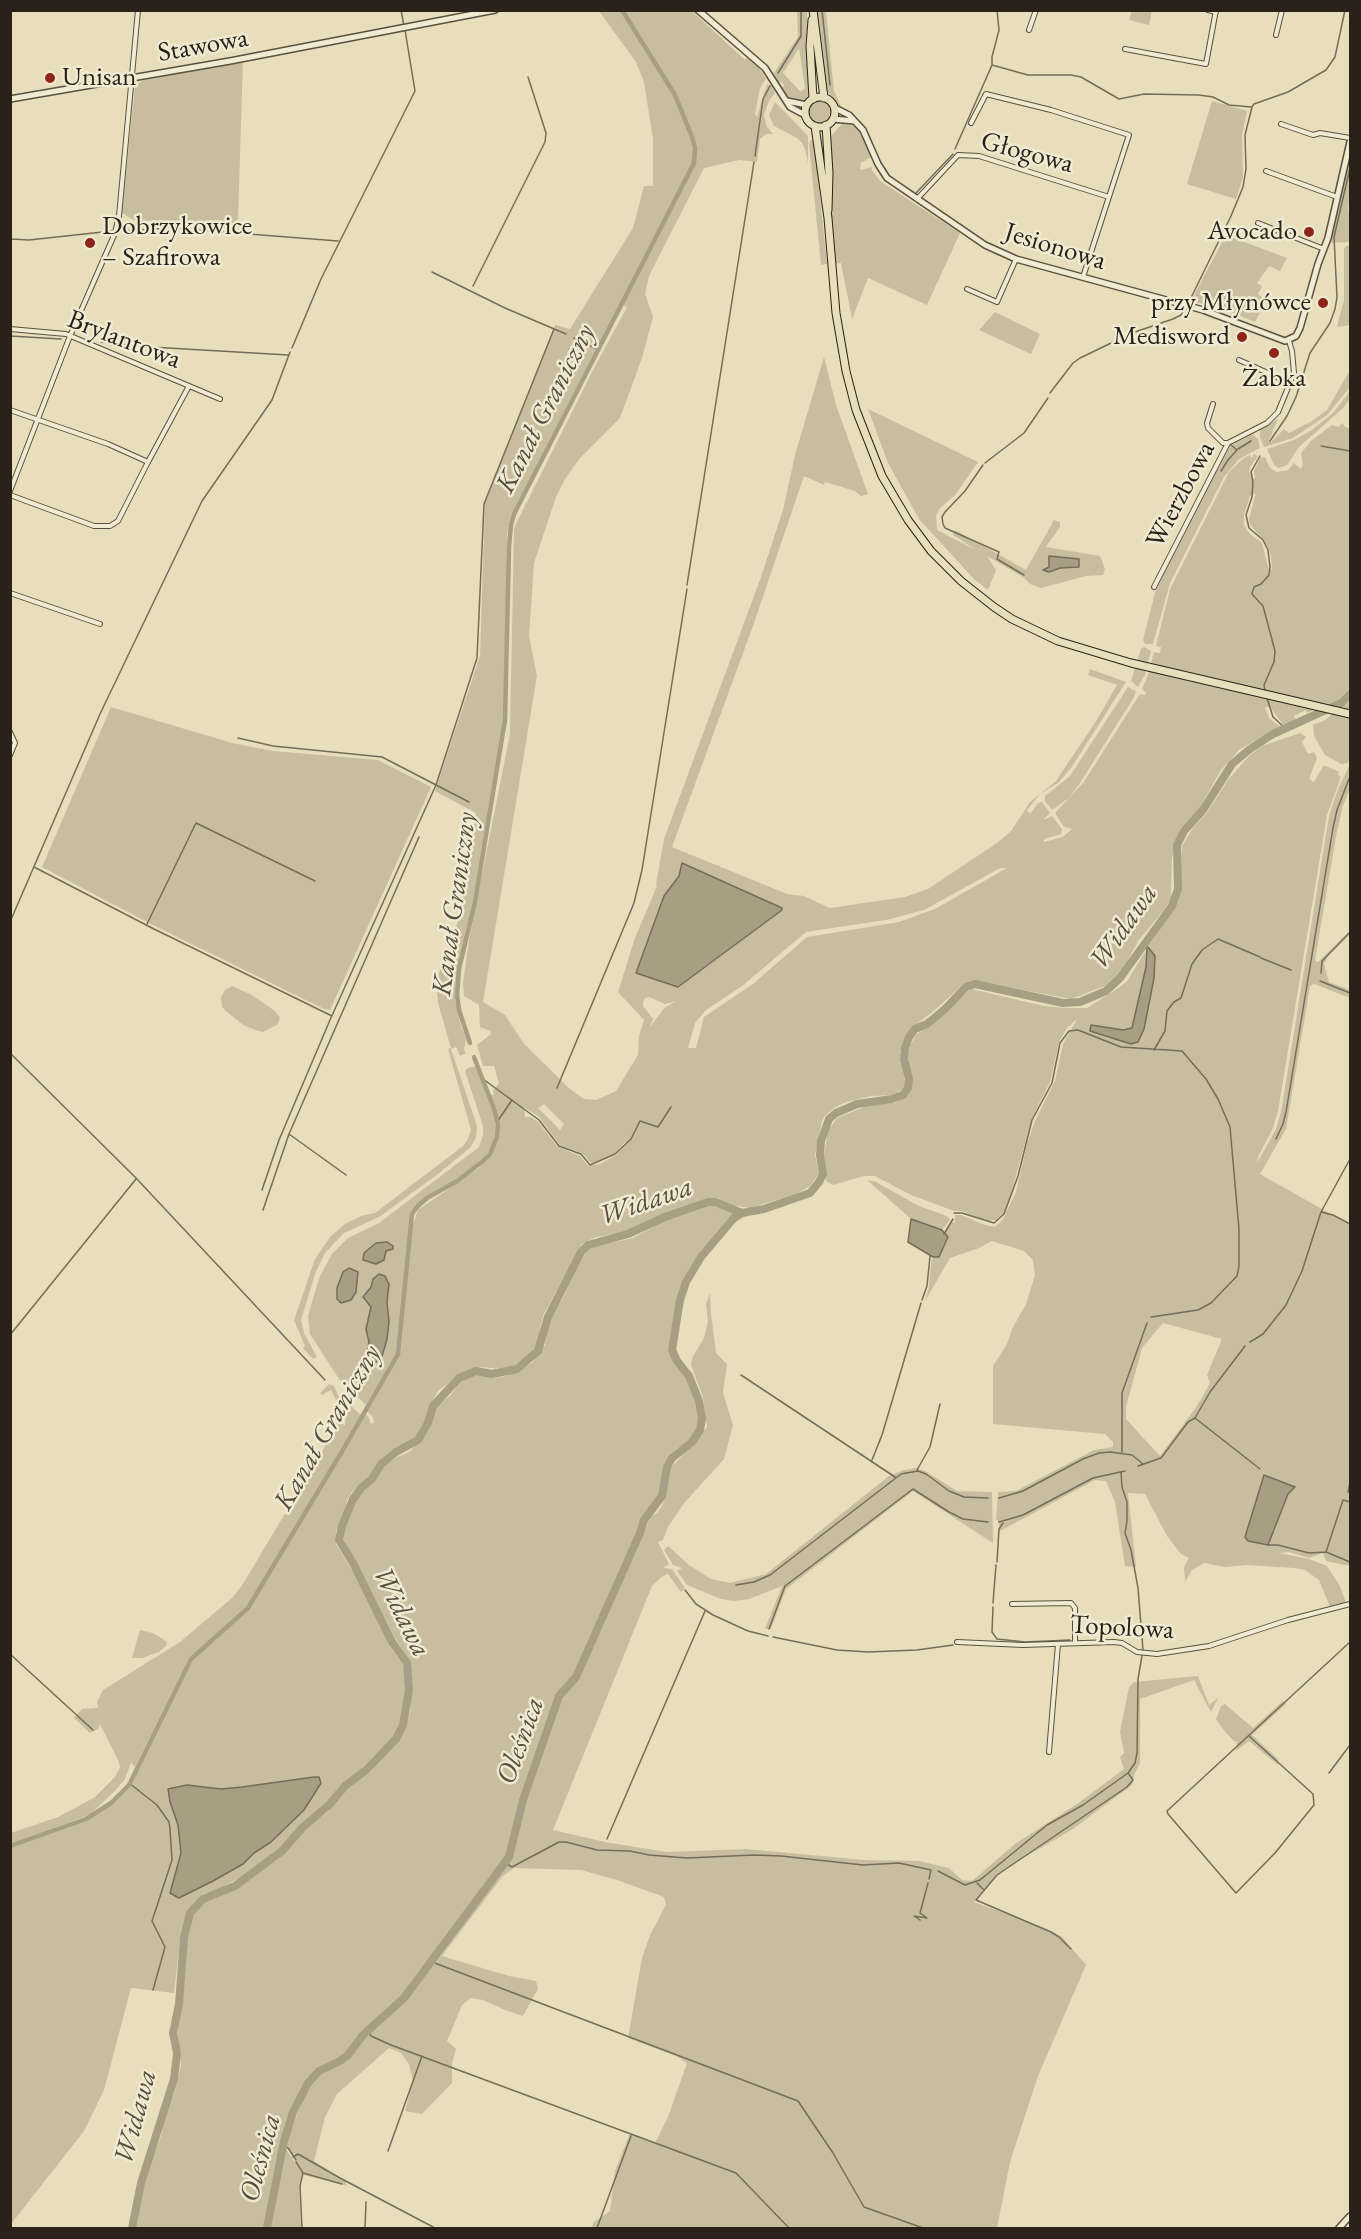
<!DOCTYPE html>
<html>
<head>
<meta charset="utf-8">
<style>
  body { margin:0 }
  #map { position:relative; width:1361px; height:2239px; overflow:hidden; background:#e8debb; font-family:"EB Garamond",serif }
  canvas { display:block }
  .frame { position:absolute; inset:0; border:12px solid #2b2118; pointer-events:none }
</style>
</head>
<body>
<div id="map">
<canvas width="1361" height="2239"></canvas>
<div class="frame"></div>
</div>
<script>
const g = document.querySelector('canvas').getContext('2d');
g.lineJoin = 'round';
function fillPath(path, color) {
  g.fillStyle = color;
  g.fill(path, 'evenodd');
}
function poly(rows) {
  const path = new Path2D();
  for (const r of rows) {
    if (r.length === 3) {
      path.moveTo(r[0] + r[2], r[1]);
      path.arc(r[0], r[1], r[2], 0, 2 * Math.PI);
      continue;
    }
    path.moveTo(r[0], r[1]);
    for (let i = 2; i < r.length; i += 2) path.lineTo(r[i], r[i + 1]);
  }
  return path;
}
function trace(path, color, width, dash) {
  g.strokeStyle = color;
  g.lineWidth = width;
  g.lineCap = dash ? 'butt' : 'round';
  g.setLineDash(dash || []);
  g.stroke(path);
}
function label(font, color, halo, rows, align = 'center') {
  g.font = font + ' "EB Garamond",serif';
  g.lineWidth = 5;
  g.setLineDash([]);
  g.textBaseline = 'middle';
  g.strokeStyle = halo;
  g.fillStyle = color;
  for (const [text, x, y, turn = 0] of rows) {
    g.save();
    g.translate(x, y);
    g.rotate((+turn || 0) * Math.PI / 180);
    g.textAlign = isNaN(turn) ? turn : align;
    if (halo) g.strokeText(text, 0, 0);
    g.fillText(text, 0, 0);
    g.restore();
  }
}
const green = poly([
  [599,11,692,11,745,60,747,57,757,65,766,79,760,88,755,114,757,117,767,84,772,86,775,93,769,101,764,115,767,127,773,134,766,134,760,139,757,162,739,160,704,168,649,276,645,294,653,317,642,358,620,418,579,459,565,479,556,497,534,563,529,636,537,676,483,1002,505,1015,524,1044,570,1089,584,1099,596,1100,616,1091,638,1055,639,1036,644,1020,618,992,635,938,657,886,656,884,664,839,761,577,783,510,795,455,824,357,836,405,868,494,861,496,855,491,825,482,824,485,804,476,754,623,672,847,787,894,804,896,830,908,905,897,928,889,997,843,1011,831,1030,802,1056,781,1095,723,1117,685,1088,675,1090,669,1126,682,1071,768,1058,783,1040,794,1027,810,1030,814,1038,803,1042,802,1050,813,1043,820,1052,816,1062,829,1061,834,1044,839,1044,842,1063,837,1072,829,1064,827,1055,813,1083,783,1140,694,1145,695,1146,693,1142,689,1148,675,1154,652,1160,653,1161,647,1156,646,1170,589,1229,472,1244,458,1250,455,1251,458,1253,457,1253,454,1258,456,1250,467,1249,472,1252,479,1255,478,1254,471,1260,458,1265,457,1270,468,1277,472,1288,470,1294,463,1301,469,1303,464,1301,453,1311,441,1332,425,1338,427,1343,423,1344,426,1350,429,1350,688,1338,700,1307,713,1306,710,1294,716,1296,719,1288,724,1284,725,1281,722,1270,707,1265,707,1269,718,1280,727,1240,749,1221,770,1198,811,1180,829,1172,858,1171,899,1164,910,1138,941,1122,972,1116,978,1105,986,1071,999,986,983,972,982,960,987,935,1010,910,1029,900,1052,904,1075,905,1084,903,1089,893,1095,872,1096,846,1102,834,1108,825,1116,822,1121,815,1155,819,1173,810,1186,796,1194,750,1208,729,1205,713,1199,708,1199,669,1212,643,1225,619,1234,596,1237,582,1244,544,1314,540,1327,539,1343,528,1357,518,1364,503,1369,479,1367,461,1373,438,1391,428,1409,425,1423,415,1438,392,1450,381,1459,375,1466,371,1476,352,1492,347,1500,343,1519,336,1530,336,1544,357,1578,391,1648,402,1663,405,1671,405,1690,403,1713,399,1726,392,1738,359,1771,346,1780,326,1804,301,1825,285,1844,243,1876,213,1892,203,1894,188,1909,181,1931,174,1993,131,1988,104,2090,84,2131,11,2224,11,1847,88,1820,107,1807,129,1786,191,1659,248,1611,365,1414,368,1416,371,1424,374,1423,373,1417,367,1411,401,1349,411,1231,418,1210,480,1167,490,1157,498,1138,499,1120,490,1094,494,1095,493,1091,499,1083,494,1066,483,1066,477,1045,491,1034,490,1031,480,1027,479,1005,464,996,463,983,469,940,510,734,514,528,591,374,627,307,620,304,511,515,507,533,504,722,473,901,456,982,455,999,461,1027,466,1038,464,1050,466,1053,460,1056,456,1047,451,1049,477,1126,476,1137,471,1147,438,1174,379,1217,344,1233,325,1253,315,1274,301,1320,304,1333,317,1357,313,1359,303,1348,305,1346,294,1320,315,1259,330,1237,345,1224,361,1216,375,1213,463,1146,468,1139,471,1130,448,1049,451,1048,438,1003,437,989,439,973,457,924,467,880,476,813,435,791,480,656,485,503,555,325,570,329,633,228,644,186,653,186,653,139,644,82,636,62],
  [1256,493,1249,519,1250,524,1267,546,1271,555,1272,570,1268,567,1262,543,1249,533,1244,525,1244,514,1250,496],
  [1000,868,1007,868,935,909,899,922,807,937,753,984,704,1017,696,1048,688,1048,695,1023,705,1011,742,986,806,932,886,920,924,910],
  [649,997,665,1004,676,1001,664,1008,650,1027,653,1019,643,1006,643,1002,645,998],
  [544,1104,564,1124,560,1130,538,1108],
  [524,1107,539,1117,560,1145,582,1153,591,1163,606,1158,615,1153,625,1142,627,1143,616,1155,600,1164,588,1166,580,1156,557,1146,538,1122,531,1117,525,1117],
  [797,11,807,11,809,97,802,103,791,100,784,94,780,88,784,86,782,82,778,83,774,73,798,37],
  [799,48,805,88,801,92,783,73],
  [817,11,826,11,834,91,842,109,826,90],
  [1132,11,1152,11,1149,25,1129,20],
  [243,61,238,220,242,226,134,220,122,213,135,85,144,80],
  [1212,101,1247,111,1242,135,1243,177,1236,199,1187,184],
  [819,112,11],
  [775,102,808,136,808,163,805,149,802,143,797,138,774,126,769,115],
  [842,124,856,126,864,136,871,157,861,163,860,170,872,167,872,170,880,181,960,233,927,305,868,278,852,319,841,263,834,264,829,138],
  [814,139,827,264,821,265,809,144,810,141],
  [1350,152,1350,192,1348,209,1350,222,1350,242,1331,243,1329,241],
  [1226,235,1287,258,1280,271,1269,266,1257,283,1262,286,1258,294,1266,301,1255,322,1224,309,1191,301],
  [1350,245,1350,325,1338,327,1337,326,1344,300,1344,249,1346,246],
  [995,312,1040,334,1031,354,979,330],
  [1350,370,1350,387,1327,415,1293,438,1264,447,1260,437,1260,430,1278,419,1269,440,1271,442,1284,429,1289,433,1312,421,1327,410],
  [1350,391,1350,399,1343,408,1299,447,1287,465,1279,468,1274,465,1267,449,1294,440,1312,430,1333,413],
  [868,409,978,462,955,495,940,508,936,516,937,530,976,550,953,535,955,530,1026,570,1054,520,1060,522,1060,527,1046,547,1100,556,1105,569,1103,575,1086,576,1041,588,1030,584,1023,577,987,556,996,570,988,590,975,580,919,519,888,463],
  [1252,434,1258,439,1260,448,1239,459,1224,477,1170,583,1153,644,1145,644,1143,640,1157,585,1229,447],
  [1144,647,1151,651,1145,675,1138,687,1131,681,1141,649],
  [1128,687,1136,691,1133,699,1080,783,1069,798,1052,810,1045,801,1045,796,1070,776],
  [1350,700,1350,758,1347,764,1344,763,1343,765,1325,755,1314,736,1313,725,1325,720],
  [111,707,232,743,273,751,378,760,431,787,330,1010,324,1009,153,925,42,867],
  [1300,733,1306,737,1302,742,1308,754,1314,752,1317,758,1309,779,1314,782,1323,766,1326,766,1339,772,1338,775,1341,777,1327,815,1278,1111,1273,1128,1258,1157,1257,1163,1276,1129,1281,1112,1329,816,1338,789,1350,764,1350,789,1343,806,1337,831,1315,960,1318,962,1350,931,1350,935,1329,955,1324,964,1329,982,1350,990,1350,998,1314,984,1310,986,1286,1129,1260,1174,1350,1225,1350,1566,1326,1561,1323,1553,1309,1558,1289,1552,1279,1553,1309,1559,1327,1566,1340,1586,1346,1603,1330,1607,1319,1580,1305,1570,1294,1568,1246,1565,1225,1567,1204,1563,1192,1570,1185,1582,1184,1567,1189,1558,1181,1554,1167,1536,1145,1494,1128,1493,1136,1567,1125,1566,1115,1502,1106,1481,1095,1480,1000,1531,998,1520,996,1520,998,1492,1016,1491,1094,1450,1113,1447,1113,1442,1105,1434,993,1424,993,1366,1007,1344,1012,1329,1026,1304,1035,1275,1033,1260,1024,1251,992,1241,979,1248,950,1258,925,1301,929,1287,931,1263,933,1257,939,1257,944,1234,952,1222,955,1223,955,1215,961,1215,985,1225,995,1227,1003,1219,1016,1192,1027,1144,1035,1121,1055,1081,1063,1044,1077,1019,1067,1028,1059,1042,1050,1082,1032,1118,1009,1201,1004,1212,996,1220,987,1221,962,1211,954,1211,911,1195,875,1176,864,1176,833,1185,826,1181,824,1156,828,1131,837,1118,869,1105,895,1103,907,1096,911,1087,908,1055,910,1045,917,1034,927,1028,971,989,1044,1006,1065,1008,1087,1008,1120,987,1127,981,1179,897,1182,846,1193,828,1207,813,1228,780,1248,757,1262,746],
  [1163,1323,1222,1339,1207,1375,1210,1383,1197,1406,1160,1456,1126,1419,1126,1407,1142,1348],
  [232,986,250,994,275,1011,280,1018,277,1025,263,1032,258,1031,243,1025,226,1011,222,1007,221,997,225,990],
  [476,1066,493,1113,496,1128,493,1145,481,1162,469,1171,430,1194,413,1210,409,1229,397,1353,366,1405,339,1379,310,1334,308,1316,319,1278,332,1254,348,1238,379,1223,479,1147,483,1135,483,1126,465,1071,468,1068],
  [358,1276,354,1297,337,1288,342,1279],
  [373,1279,389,1284,387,1302,389,1322,367,1355,369,1342,366,1329,371,1307,364,1300],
  [867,1180,876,1182,919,1206,947,1216,950,1220,942,1230,911,1219],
  [710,1205,736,1213,700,1252,680,1290,669,1347,675,1362,688,1379,693,1394,700,1412,699,1427,693,1438,675,1450,668,1460,663,1473,662,1490,659,1498,652,1505,643,1519,640,1531,575,1675,559,1693,529,1777,508,1855,406,1995,367,2027,339,2060,323,2067,309,2076,284,2131,269,2200,266,2228,136,2228,136,2214,150,2163,161,2136,166,2112,175,2091,181,2065,177,2030,184,1989,185,1954,191,1916,204,1900,214,1899,276,1861,309,1826,328,1812,341,1795,389,1751,401,1738,407,1724,410,1712,412,1683,409,1660,395,1638,342,1536,358,1496,363,1489,374,1482,383,1467,389,1461,409,1452,422,1439,430,1428,437,1405,450,1396,460,1382,470,1376,479,1375,495,1378,506,1376,522,1369,533,1362,545,1345,547,1328,553,1314,564,1296,574,1272,587,1251,592,1247,633,1238,666,1220],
  [710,1293,711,1314,716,1353,727,1364,723,1393,733,1425,724,1459,685,1502,668,1527,663,1540,658,1542,669,1564,663,1568,672,1569,685,1588,681,1592,668,1574,661,1577,652,1586,553,1830,605,1842,667,1852,746,1849,864,1860,919,1861,949,1868,962,1880,972,1881,1015,1844,1077,1804,1124,1769,1120,1757,1124,1753,1120,1732,1129,1687,1134,1682,1198,1676,1209,1705,1218,1698,1211,1712,1194,1680,1140,1699,1140,1763,1134,1775,1132,1785,1070,1831,1018,1861,994,1878,974,1902,1045,1928,1062,1937,1086,1965,1038,2076,1010,2162,997,2228,591,2228,594,2222,610,2211,615,2171,630,2133,655,2143,668,2117,687,2063,676,2056,628,2038,642,1958,650,1935,666,1905,664,1897,617,1880,581,1870,514,1868,502,1877,442,1956,509,1976,536,1981,538,1989,523,2016,505,2010,483,2000,471,1998,462,2005,447,2041,456,2049,452,2064,452,2083,422,2114,405,2111,413,2081,409,2064,401,2053,389,2048,337,2094,325,2117,314,2161,345,2181,347,2186,304,2175,286,2144,303,2098,314,2079,349,2056,367,2034,403,2003,441,1956,509,1862,534,1776,563,1695,580,1674,651,1516,657,1513,663,1504,671,1468,707,1427,703,1397,691,1365,693,1356,704,1338,708,1321,706,1304],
  [329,1384,334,1386,340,1400,342,1409,340,1423,345,1425,347,1402,361,1415,248,1606,189,1658,135,1767,131,1763,125,1779,114,1792,89,1815,11,1844,11,1833,58,1817,77,1807,95,1797,115,1777,120,1767,118,1760,100,1724,98,1729,90,1733,74,1718,82,1709,98,1708,97,1702,103,1690,180,1642,232,1598,243,1584,333,1433,339,1413,337,1402,331,1390,322,1395,320,1393],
  [916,1468,925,1471,957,1491,992,1492,993,1543,913,1491,786,1589,771,1629,765,1629,782,1586,749,1599,734,1601,721,1599,687,1585,677,1571,682,1568,673,1565,664,1550,668,1546,689,1565,711,1579,730,1583,766,1574,889,1476,904,1470],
  [140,1630,153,1633,167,1642,166,1646,159,1652,142,1658,132,1658],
  [1283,1701,1286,1704,1252,1735,1278,1759,1278,1765,1249,1741,1236,1751,1237,1742,1234,1741,1226,1733,1216,1719,1221,1706,1225,1704,1253,1728],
  [286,2149,302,2173,299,2188,301,2228,269,2228,275,2190]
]);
const water = poly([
  [1049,556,1079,559,1079,567,1060,568,1049,572,1043,570,1049,567,1049,556],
  [682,863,782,908,782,910,678,987,636,973,664,896,679,876,682,863],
  [1144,942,1155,956,1154,978,1144,1029,1138,1042,1131,1044,1090,1031,1091,1025,1123,1030,1132,1028,1146,967,1147,950,1144,942],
  [911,1219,942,1230,948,1237,939,1257,933,1257,908,1242,911,1219],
  [387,1242,393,1246,393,1249,386,1251,384,1260,376,1264,363,1260,364,1253,376,1243,387,1242],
  [349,1268,358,1272,356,1292,351,1300,341,1303,337,1299,337,1288,343,1272,349,1268],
  [379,1274,385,1276,389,1284,387,1302,389,1322,387,1339,382,1356,379,1360,374,1363,367,1355,369,1342,366,1329,371,1307,363,1297,371,1287,373,1279,379,1274],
  [1264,1475,1295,1487,1288,1494,1268,1545,1248,1541,1245,1537,1264,1475],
  [314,1777,319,1777,321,1783,304,1810,271,1842,254,1853,243,1864,213,1881,179,1898,170,1893,181,1853,178,1825,170,1802,168,1789,187,1785,221,1789,242,1787,314,1777]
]);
const stream = poly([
  [401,10,404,26],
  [822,10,830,85],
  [992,65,1028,75,1071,75,1081,77,1119,99,1144,94,1199,95,1213,97,1229,105,1251,107],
  [778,73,801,36,801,10],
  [955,149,992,65,992,57,999,30,997,10],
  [755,156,763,99,770,86],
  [916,193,953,154],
  [120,231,172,228,338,241],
  [10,239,29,240,112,231],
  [432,272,505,308,566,334],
  [473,286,545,142,546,133,528,77],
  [1189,302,1231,216,1243,187,1246,169,1245,135,1252,107,1254,104,1288,92,1326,70,1335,57,1345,10],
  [10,336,61,339],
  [574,338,599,350],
  [101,342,151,347,288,355],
  [292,348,321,279,415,91,405,30],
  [1050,393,1073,363,1080,358,1132,333,1173,319,1181,315,1185,308],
  [1270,441,1287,416,1296,397,1310,353,1330,323,1335,309,1337,297,1334,237,1350,168],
  [1321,446,1350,451],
  [1238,449,1251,441],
  [1260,456,1251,472,1253,482,1252,497,1246,515,1249,528,1263,540,1268,550,1270,567,1269,575,1261,584,1254,587,1252,594,1263,606,1275,651,1274,662,1264,685,1265,691],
  [985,463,1024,433,1048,398],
  [983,465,965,491,945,512,942,517,943,524,945,528,999,552,997,559,1024,575],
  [1221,471,1228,460,1237,450,1231,445],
  [687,585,754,162],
  [1267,698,1273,717,1286,729],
  [238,738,273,746,382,757,469,802],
  [34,867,154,929,332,1016],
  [10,922,100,714,202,501,272,400,290,352],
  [147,924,196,823,315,881],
  [1261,958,1291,970],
  [1321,973,1322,961,1350,932],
  [1320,981,1350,993],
  [1154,1050,1165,1031,1167,1011,1174,1002,1181,998,1192,964,1202,950,1218,939,1260,957],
  [10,1053,136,1178,325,1380],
  [483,1079,539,1120,559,1146,581,1154,590,1165,615,1154,631,1139,640,1121,658,1127,671,1107],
  [557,1088,634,903,642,870,687,589],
  [497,1122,512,1100],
  [289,1134,346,1175],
  [1276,1139,1283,1124,1286,1112,1333,828,1337,810,1349,779],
  [262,1190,279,1140,330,1020,436,785,477,658,484,504,554,329],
  [263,1210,289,1134,419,837],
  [1321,1212,1333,1215,1350,1224],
  [954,1213,962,1213,994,1223,1004,1214,1018,1176,1032,1120,1052,1083,1060,1043,1069,1031,1078,1030,1121,1047,1182,1051,1206,1079,1218,1099,1230,1127,1239,1229,1239,1266,1237,1276,1211,1303,1198,1310,1151,1317],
  [944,1234,953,1219],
  [922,1300,927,1286,930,1256],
  [10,1335,136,1179],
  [1250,1342,1263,1334,1286,1305,1302,1271,1321,1212,1350,1159],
  [1245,1346,1210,1392,1195,1418,1260,1469],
  [741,1375,895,1477],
  [1122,1452,1122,1393,1147,1323],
  [872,1460,882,1435,921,1303],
  [1138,1466,1161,1458,1188,1422,1195,1418],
  [917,1470,930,1447,940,1404],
  [1350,1482,1348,1492,1350,1492],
  [999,1498,1023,1491,1083,1459,1099,1453,1110,1452,1132,1455,1143,1464],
  [999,1522,1023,1515,1093,1478,1125,1471],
  [1268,1545,1278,1545,1309,1553,1326,1552,1350,1562],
  [1326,1552,1343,1500,1350,1502],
  [997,1562,999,1529,1003,1523],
  [736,1585,754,1582,770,1575,901,1474,918,1471,926,1474,949,1491,964,1497,988,1498],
  [685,1590,696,1604,713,1615,748,1631,768,1636],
  [993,1603,996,1565],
  [993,1607,992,1632,997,1639,1025,1642,1070,1640],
  [769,1629,785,1586,913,1489,949,1512,963,1519,988,1522],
  [773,1637,837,1650,868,1652,917,1650,953,1645],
  [10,1654,93,1730],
  [1249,1736,1313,1794,1314,1805,1275,1853,1236,1893,1168,1814,1167,1811,1246,1738,1350,1642],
  [1329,1773,1350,1745],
  [129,1783,157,1805,169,1822,170,1829,172,1860,152,1921,165,1947,153,1990],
  [607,1839,705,1611],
  [505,1863,512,1867,559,1842,566,1842,597,1850,630,1851,649,1855,687,1858,754,1855,781,1856,863,1865,899,1863,931,1870,929,1879],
  [938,1871,965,1885,980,1880,1047,1825,1083,1805,1128,1773,1135,1763,1137,1753,1138,1679,1143,1650,1138,1588,1131,1550,1125,1533,1127,1521,1127,1502,1122,1487,1121,1472],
  [977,1883,984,1890],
  [920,1920,914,1916,927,1918,920,1913,928,1883],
  [1071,1949,1059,1937,1051,1932,976,1900,997,1875,1127,1787,1133,1780,1128,1773],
  [432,1962,798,2101,833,2153,864,2207,923,2228],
  [368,2030,371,2036,391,2045,736,2173,789,2228],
  [283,2144,288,2148,296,2160],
  [388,2151,422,2056],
  [293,2157,298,2154,340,2178,435,2228],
  [296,2162,303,2173,300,2186,302,2228],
  [303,2173,342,2184],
  [365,2228,366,2202],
  [597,2228,631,2136]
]);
const canal = poly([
  [470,1043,459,1010,457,995,459,969,475,902,505,720,509,547,511,525,514,514,694,163,695,148,692,137,675,95,622,10],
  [10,1846,86,1819,111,1803,129,1785,191,1659,248,1608,344,1448,398,1354,412,1214,418,1206,427,1198,457,1181,482,1162,490,1154,497,1137,498,1125,494,1109,474,1057]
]);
const river = poly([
  [132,2228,141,2183,174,2079,177,2053,173,2033,179,2004,184,1937,190,1913,203,1899,235,1886,282,1851,303,1827,329,1805,345,1786,366,1770,396,1739,403,1725,409,1690,407,1663,392,1642,353,1563,339,1540,342,1526,353,1499,362,1487,372,1479,381,1464,396,1452,418,1440,428,1423,433,1406,459,1378,476,1371,492,1374,517,1369,538,1351,548,1317,581,1252,588,1245,628,1234,665,1217,708,1202,715,1202,742,1213,764,1209,810,1193,819,1182,823,1174,820,1155,821,1141,829,1119,836,1113,857,1104,892,1099,903,1095,908,1088,909,1079,904,1059,905,1048,909,1037,915,1029,927,1024,945,1009,966,987,975,984,1063,1003,1080,1002,1106,991,1120,978,1172,906,1178,889,1177,845,1184,831,1203,810,1232,764,1250,749,1273,734,1341,703,1350,694],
  [267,2228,284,2141,293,2112,308,2083,319,2071,340,2061,348,2055,363,2035,404,1998,509,1857,523,1800,559,1696,576,1677,640,1533,644,1520,662,1496,667,1467,672,1458,692,1442,700,1430,702,1418,699,1401,689,1376,677,1361,672,1350,680,1300,686,1282,701,1257,734,1218,742,1213]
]);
const minor = poly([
  [1208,10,1216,12],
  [1029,30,1036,10],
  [1276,35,1282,10],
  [1125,49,1206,64,1216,10],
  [971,123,986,94,1051,110,1129,135,1083,277],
  [1281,124,1313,135,1320,133,1350,138],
  [1266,171,1337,197],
  [917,199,958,155,979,156,1109,197],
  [1258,223,1324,249],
  [967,289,997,302,1016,259],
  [10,329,66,334,220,399],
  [1239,360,1290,383],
  [1213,404,1207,423,1208,428,1223,443,1228,443],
  [10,410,108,444,148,462,189,386],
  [10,491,70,336,115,233,119,216,138,10],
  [10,495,94,526,110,526,118,521,148,462],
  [1154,587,1228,443,1267,423,1278,412,1294,373,1292,351,1289,341],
  [10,593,100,624],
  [10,732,15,743,10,755],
  [1012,1604,1071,1603,1075,1608,1075,1643],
  [957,1642,1023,1645,1114,1642,1122,1643,1137,1652,1157,1654,1209,1646,1288,1620,1350,1604],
  [1049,1752,1058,1644]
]);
const tertiary = poly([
  [698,10,765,68,790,107,805,115],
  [10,99,230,61,495,10],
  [787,101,807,105],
  [835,108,849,115,863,130,878,164,887,178,985,245,1016,259,1203,310,1285,341,1296,336,1300,328,1318,264,1328,238,1350,142],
  [833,119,854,121],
  [1339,2228,1350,2216]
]);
const primary = poly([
  [813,10,824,98],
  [812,20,810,46,813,99],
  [820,112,15],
  [826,125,829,173,828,210],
  [815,126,828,218,836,313,846,371,856,410,882,476,908,520,931,551,961,581,994,607,1012,619,1058,641,1131,663,1350,714]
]);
const markers = [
  [50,78,6,"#8f2418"],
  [1309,232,6,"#8f2418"],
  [90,243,6,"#8f2418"],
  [1323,303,6,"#8f2418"],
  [1242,337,6,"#8f2418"],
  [1274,353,6,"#8f2418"]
];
const streetNames = [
  ["Stawowa",203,46,-10],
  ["Głogowa",1027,153,15],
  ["Jesionowa",1055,247,17],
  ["Brylantowa",124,340,21],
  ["Wierzbowa",1181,495,-62],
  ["Topolowa",1122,1628,3]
];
const poiNames = [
  ["Unisan",62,78,"left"],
  ["Dobrzykowice",102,227,"left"],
  ["– Szafirowa",102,258,"left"],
  ["Avocado",1297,232],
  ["przy Młynówce",1311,303],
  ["Medisword",1230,337],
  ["Żabka",1274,379,"center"]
];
const waterNames = [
  ["Kanał Graniczny",546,409,-63],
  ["Kanał Graniczny",455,904,-82],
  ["Widawa",1124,927,-55],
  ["Widawa",646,1202,-19],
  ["Kanał Graniczny",328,1428,-60],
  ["Widawa",401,1612,64],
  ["Oleśnica",521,1741,-70],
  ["Widawa",136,2117,-75],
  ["Oleśnica",261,2158,-75]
];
fillPath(green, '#c8be9f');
fillPath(water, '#a89e84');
trace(water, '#766c59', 1.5);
trace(stream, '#766c59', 1.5);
trace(canal, '#a89e84', 4.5);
trace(river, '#a89e84', 8);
trace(minor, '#5a5041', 6);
trace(tertiary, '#5a5041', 8);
trace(primary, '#2b2118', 9);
trace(minor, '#f0ead3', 4);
trace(tertiary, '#f0ead3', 5);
trace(primary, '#e8debb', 7);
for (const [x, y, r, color] of markers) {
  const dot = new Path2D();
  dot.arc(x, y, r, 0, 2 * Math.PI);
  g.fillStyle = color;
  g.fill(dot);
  trace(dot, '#f0ead3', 2);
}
label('27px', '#2b2118', '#f0ead3', streetNames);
label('27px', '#2b2118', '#f0ead3', poiNames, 'right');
label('italic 28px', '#574d3e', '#f0ead3', waterNames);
</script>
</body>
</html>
